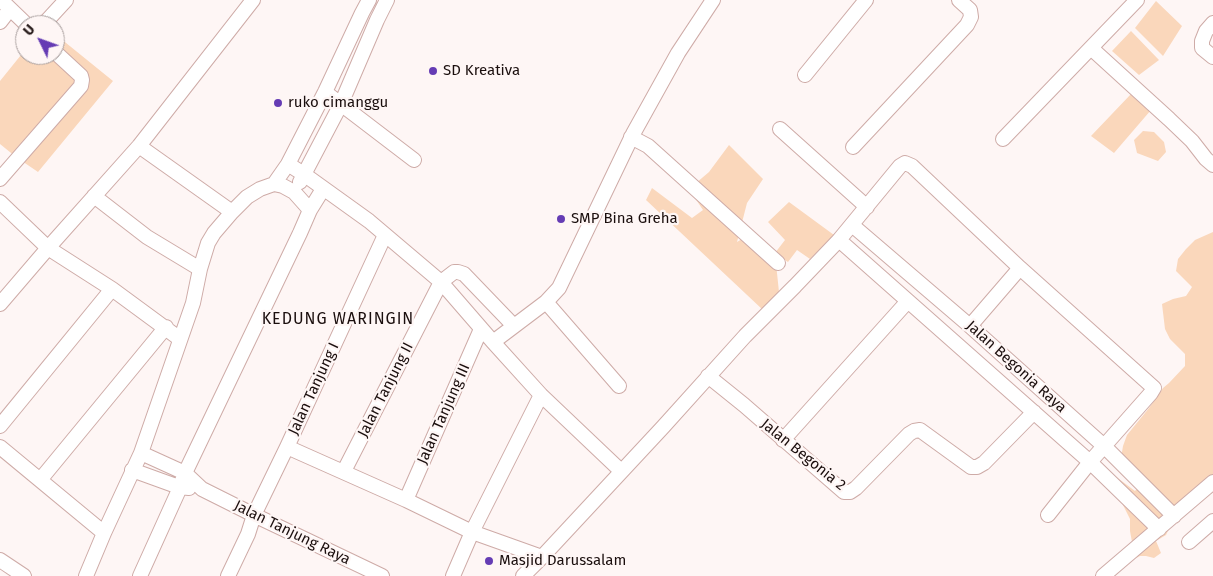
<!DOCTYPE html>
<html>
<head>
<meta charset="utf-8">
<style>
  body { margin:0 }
  #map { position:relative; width:1213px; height:576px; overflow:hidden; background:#fef6f5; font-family:"Fira Sans",sans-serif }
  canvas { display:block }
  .north { position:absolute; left:15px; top:15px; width:50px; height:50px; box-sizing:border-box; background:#fef6f5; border:1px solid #a39998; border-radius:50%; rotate:312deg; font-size:14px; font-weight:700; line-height:20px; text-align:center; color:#1a0e0d }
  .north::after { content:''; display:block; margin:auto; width:18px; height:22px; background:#653cb4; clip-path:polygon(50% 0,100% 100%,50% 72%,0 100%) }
</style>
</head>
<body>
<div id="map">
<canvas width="1213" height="576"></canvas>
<div class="north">U</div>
</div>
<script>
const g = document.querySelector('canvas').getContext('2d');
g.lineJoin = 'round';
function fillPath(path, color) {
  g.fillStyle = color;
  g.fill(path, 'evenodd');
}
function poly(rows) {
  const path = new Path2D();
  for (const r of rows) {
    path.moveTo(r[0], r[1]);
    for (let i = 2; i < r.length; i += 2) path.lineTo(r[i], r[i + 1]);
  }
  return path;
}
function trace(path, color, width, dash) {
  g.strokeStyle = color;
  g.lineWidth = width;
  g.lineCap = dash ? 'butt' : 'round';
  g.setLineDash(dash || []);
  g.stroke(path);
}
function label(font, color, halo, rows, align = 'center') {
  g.font = font + ' "Fira Sans",sans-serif';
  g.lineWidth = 4.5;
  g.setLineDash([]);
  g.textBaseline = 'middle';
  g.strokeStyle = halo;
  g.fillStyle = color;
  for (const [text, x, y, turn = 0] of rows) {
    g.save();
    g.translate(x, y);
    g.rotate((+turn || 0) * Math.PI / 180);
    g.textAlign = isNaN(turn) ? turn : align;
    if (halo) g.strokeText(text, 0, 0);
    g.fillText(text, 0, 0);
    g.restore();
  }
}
const green = poly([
  [1156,1,1182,26,1163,56,1135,28],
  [1131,31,1159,60,1139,75,1112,51],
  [55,34,113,81,38,172,16,157,0,144,0,81,25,50,25,55,55,55],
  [1131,94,1151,110,1114,153,1091,136],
  [1143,131,1154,132,1164,142,1166,152,1158,161,1137,153,1134,140],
  [729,145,763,179,747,203,737,242,752,233,775,253,785,240,768,222,789,202,834,235,810,259,797,250,788,262,775,254,779,292,763,310,646,200,652,188,692,218,703,210,689,189,709,172],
  [1213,232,1213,492,1211,494,1200,494,1174,518,1166,535,1156,541,1161,553,1154,558,1146,556,1140,556,1136,558,1138,551,1132,542,1130,531,1130,519,1120,499,1115,476,1135,491,1142,483,1121,458,1123,446,1127,435,1149,408,1163,388,1169,383,1185,366,1185,354,1170,339,1165,329,1162,304,1173,299,1186,296,1192,287,1176,271,1178,259,1186,249,1195,240]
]);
const minor = poly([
  [1,0,27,25],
  [0,22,10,9],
  [1213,23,1206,31,1202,41,1202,48,1213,57],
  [43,25,66,0],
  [1091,48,1169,119,1192,141,1206,159,1213,165],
  [805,75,866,0],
  [325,92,414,160],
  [780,129,867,207],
  [631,137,648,146,778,263],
  [1003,139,1137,0],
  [139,146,232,212],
  [853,147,967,25,971,17,970,10,959,0],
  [288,164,305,175,369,221,441,282,493,342,541,395,621,471],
  [0,179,81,86,82,80,81,76,55,52],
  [300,182,341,104,377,20,387,0],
  [274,184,288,164,325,92,362,13,369,0],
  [94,196,147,237,200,269],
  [0,202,48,248,112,289,180,339],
  [310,210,323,189],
  [852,225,970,326,1104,446,1174,516],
  [839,240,1090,462,1159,529],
  [546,302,619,386],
  [0,304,48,248,139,146,253,0],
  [970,326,1020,268],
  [493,342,546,302,559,288,633,134,678,53,713,0],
  [708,376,744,405,844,492,850,492,856,488,909,434,914,431,920,430,971,467,977,467,984,463,1034,412],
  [0,426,112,289],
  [783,440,908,301],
  [0,447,104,533],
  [287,447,406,500,472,532,542,557],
  [141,453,185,473,202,489,254,515,382,576],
  [132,470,179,487,189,488],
  [344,471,441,282,454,272,458,272,464,274,514,326],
  [40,480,166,327],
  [406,500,481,329],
  [1189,542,1213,521],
  [0,560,24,576],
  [86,576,104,533,141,453,193,303,200,269,208,243,214,233,232,212,247,197,260,189,274,184,283,186,294,192,310,210,300,233,185,473,178,492,140,576],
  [228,576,248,534,254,515,287,447,385,235],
  [453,576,472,532,541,395],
  [523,576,542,557,663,427,745,336,795,286,839,240,900,166,905,163,912,166,1020,268,1154,388,1151,393,1090,462,1048,515],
  [1103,576,1213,482]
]);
const markers = [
  [433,71,5,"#653cb4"],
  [278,103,5,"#653cb4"],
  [561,219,5,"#653cb4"],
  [489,561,5,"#653cb4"]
];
const poiNames = [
  ["SD Kreativa",443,71],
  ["ruko cimanggu",288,103],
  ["SMP Bina Greha",571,219],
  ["Masjid Darussalam",499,561]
];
const streetNames = [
  ["Jalan Begonia Raya",1016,367,42],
  ["Jalan Tanjung I",314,389,-65],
  ["Jalan Tanjung II",386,390,-63],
  ["Jalan Tanjung III",444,414,-66],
  ["Jalan Begonia 2",803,455,39],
  ["Jalan Tanjung Raya",292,533,26]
];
const neighbourhoodNames = [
  ["KEDUNG WARINGIN",338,320]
];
fillPath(green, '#fad7bb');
trace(minor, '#ceaba7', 16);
trace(minor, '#fff', 14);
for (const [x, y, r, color] of markers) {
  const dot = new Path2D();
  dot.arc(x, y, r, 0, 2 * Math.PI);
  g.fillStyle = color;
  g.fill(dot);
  trace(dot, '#fef6f5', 2);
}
label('15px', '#1a0e0d', '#fef6f5', poiNames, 'left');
label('15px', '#1a0e0d', '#fef6f5', streetNames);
g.letterSpacing = '1px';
label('16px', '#1a0e0d', '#fef6f5', neighbourhoodNames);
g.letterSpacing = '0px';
</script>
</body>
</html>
